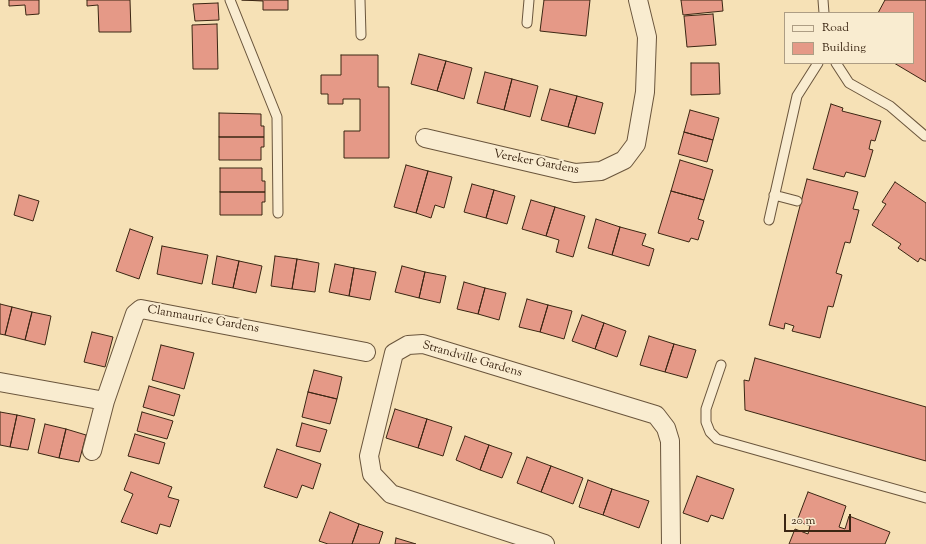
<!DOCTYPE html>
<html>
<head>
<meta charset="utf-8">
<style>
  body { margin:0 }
  #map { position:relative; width:926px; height:544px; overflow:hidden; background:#f6e1b6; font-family:"Sorts Mill Goudy",serif }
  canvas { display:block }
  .legend { position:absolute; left:784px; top:12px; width:130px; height:52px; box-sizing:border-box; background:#f9ecd0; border:1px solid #ad9d84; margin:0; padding:5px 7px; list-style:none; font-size:12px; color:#3b2613 }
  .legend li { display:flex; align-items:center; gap:8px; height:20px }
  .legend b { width:20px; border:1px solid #ad9d84 }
  .scale { position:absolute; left:784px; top:514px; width:67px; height:18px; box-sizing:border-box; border:2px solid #3b2613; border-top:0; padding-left:5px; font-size:12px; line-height:14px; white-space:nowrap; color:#3b2613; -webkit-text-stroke:3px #f9ecd0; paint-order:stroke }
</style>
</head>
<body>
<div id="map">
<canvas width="926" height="544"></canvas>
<ul class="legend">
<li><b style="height:5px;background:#f9ecd0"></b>Road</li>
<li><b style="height:11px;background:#e59987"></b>Building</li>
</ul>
<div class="scale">20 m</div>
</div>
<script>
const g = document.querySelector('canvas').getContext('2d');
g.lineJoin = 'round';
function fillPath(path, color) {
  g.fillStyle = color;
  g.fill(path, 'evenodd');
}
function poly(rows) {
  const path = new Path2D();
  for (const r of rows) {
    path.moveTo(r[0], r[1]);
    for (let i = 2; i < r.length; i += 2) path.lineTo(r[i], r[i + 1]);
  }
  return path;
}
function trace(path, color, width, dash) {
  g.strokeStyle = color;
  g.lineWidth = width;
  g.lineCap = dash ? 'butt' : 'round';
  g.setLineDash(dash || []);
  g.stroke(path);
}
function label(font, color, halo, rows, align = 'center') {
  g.font = font + ' "Sorts Mill Goudy",serif';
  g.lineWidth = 4;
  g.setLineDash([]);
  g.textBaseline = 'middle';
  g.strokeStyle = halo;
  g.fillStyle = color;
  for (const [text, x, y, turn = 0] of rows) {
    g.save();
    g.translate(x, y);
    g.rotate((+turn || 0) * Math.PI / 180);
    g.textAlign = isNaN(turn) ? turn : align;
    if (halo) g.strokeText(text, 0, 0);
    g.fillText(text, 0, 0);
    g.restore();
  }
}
const building = poly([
  [9,0,39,0,39,14,26,15,25,5,9,6,9,0],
  [87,0,130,0,131,32,99,32,98,5,87,6,87,0],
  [242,0,288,0,288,10,263,10,263,1,242,0],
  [544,0,590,0,586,36,540,31,544,0],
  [681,0,722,0,723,11,683,15,681,0],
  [885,0,926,0,926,82,894,63,913,63,913,13,878,13,885,0],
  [218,3,219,20,195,21,193,4,218,3],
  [713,14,716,45,687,47,684,16,713,14],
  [217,24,218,69,193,69,192,25,217,24],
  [419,54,446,61,437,91,411,84,419,54],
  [341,55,378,55,378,87,389,87,389,158,344,158,344,131,360,131,360,99,343,99,343,104,328,104,328,94,321,94,321,75,341,75,341,55],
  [446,61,472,68,464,99,437,91,446,61],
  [691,63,719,63,720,94,691,95,691,63],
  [485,72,512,79,504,110,477,103,485,72],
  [512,79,538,86,530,117,504,110,512,79],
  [550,89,577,96,568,127,541,120,550,89],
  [577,96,603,103,595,134,568,127,577,96],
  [831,104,843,108,842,111,881,121,875,141,871,140,869,149,873,150,865,177,846,172,844,177,813,169,831,104],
  [690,110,719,118,713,140,684,132,690,110],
  [219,113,261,114,261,126,264,126,264,137,219,137,219,113],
  [684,132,713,140,707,162,678,154,684,132],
  [219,137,264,137,264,147,261,147,261,160,219,160,219,137],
  [680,160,713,170,704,200,671,191,680,160],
  [406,165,428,171,416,213,394,207,406,165],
  [220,168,262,168,262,181,265,181,265,192,220,192,220,168],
  [428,171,452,177,444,208,435,205,431,218,416,213,428,171],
  [807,179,858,192,853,209,859,210,850,243,845,242,836,273,842,275,833,307,828,306,820,338,792,331,794,326,785,323,784,329,769,325,807,179],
  [895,182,926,203,926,261,920,258,918,262,898,248,901,244,872,225,886,204,882,202,895,182],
  [472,184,494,190,486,218,464,212,472,184],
  [494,190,515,196,507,224,486,218,494,190],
  [671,191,704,200,698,219,704,221,698,240,691,238,689,242,658,233,671,191],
  [220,192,265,192,265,202,262,202,262,215,220,215,220,192],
  [19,195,39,201,33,221,14,215,19,195],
  [531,200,555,207,546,236,522,229,531,200],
  [555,207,585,216,573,257,556,252,559,240,546,236,555,207],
  [596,219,620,227,612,255,588,248,596,219],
  [620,227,646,234,642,245,654,249,649,266,612,255,620,227],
  [130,229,153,237,139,279,116,271,130,229],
  [162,246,208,255,202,284,157,274,162,246],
  [217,256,239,261,233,288,212,284,217,256],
  [275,256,297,259,292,289,271,286,275,256],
  [297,259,319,263,315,292,292,289,297,259],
  [239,261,262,266,256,293,233,288,239,261],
  [335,264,354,268,349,296,329,292,335,264],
  [402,266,425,272,419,298,395,292,402,266],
  [354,268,376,272,370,300,349,296,354,268],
  [425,272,446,276,440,303,419,298,425,272],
  [464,282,485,288,478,314,457,309,464,282],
  [485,288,506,293,499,320,478,314,485,288],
  [527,299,548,305,540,332,519,327,527,299],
  [0,304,12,307,5,335,0,334,0,304],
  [548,305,572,311,564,339,540,332,548,305],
  [12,307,32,312,25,340,5,335,12,307],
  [32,312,51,316,45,345,25,340,32,312],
  [582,315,604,323,595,349,572,341,582,315],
  [604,323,626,331,617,357,595,349,604,323],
  [92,332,113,337,105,367,84,362,92,332],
  [649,336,674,344,665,372,640,365,649,336],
  [674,344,696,350,687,378,665,372,674,344],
  [161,345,194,353,184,389,152,380,161,345],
  [755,358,926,407,926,461,745,410,744,380,749,381,755,358],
  [314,370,342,377,337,399,308,392,314,370],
  [149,386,180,395,174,416,143,407,149,386],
  [308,392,337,399,330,424,302,417,308,392],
  [395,409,427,419,418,448,386,438,395,409],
  [0,412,17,415,10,447,0,445,0,412],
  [142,412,173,421,167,439,137,431,142,412],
  [17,415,35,419,28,450,10,447,17,415],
  [427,419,452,427,443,456,418,448,427,419],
  [302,423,327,430,320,452,296,446,302,423],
  [45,424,66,429,59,458,38,453,45,424],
  [66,429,86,435,79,462,59,458,66,429],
  [135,434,165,443,159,464,128,456,135,434],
  [465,436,489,445,480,470,456,460,465,436],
  [489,445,512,453,502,478,480,470,489,445],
  [277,449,321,464,313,489,302,485,297,498,264,487,277,449],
  [527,457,551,466,541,492,517,483,527,457],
  [551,466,583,478,573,504,541,492,551,466],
  [131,472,172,487,168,497,179,500,170,527,160,524,157,534,121,522,133,494,124,490,131,472],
  [697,476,734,489,723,519,711,515,708,522,683,513,697,476],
  [588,480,612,489,603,515,579,507,588,480],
  [612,489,649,501,639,528,603,515,612,489],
  [808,492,846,506,839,527,845,529,849,516,890,532,885,544,789,544,795,529,808,534,810,526,797,521,808,492],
  [330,512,359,524,352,544,328,544,319,541,330,512],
  [359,524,383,532,379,544,352,544,359,524],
  [396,538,416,544,395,544,396,538]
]);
const service = poly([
  [230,0,277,117,278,213],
  [360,0,361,35],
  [823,0,824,13],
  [527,23,529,0],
  [836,63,849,83,890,106,925,136],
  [774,195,797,201],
  [769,220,797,96,818,63],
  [721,365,706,409,706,422,710,432,717,439,926,498]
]);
const minor = poly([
  [425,138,575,173,601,171,624,160,636,144,645,92,647,37,638,0],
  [0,382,105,401],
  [92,451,105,401,135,314,141,309,366,352],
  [545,544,391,494,372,474,369,456,394,353,408,345,423,344,656,415,666,428,670,441,671,544]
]);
const streetNames = [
  ["Vereker Gardens",536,163,11],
  ["Clanmaurice Gardens",203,320,10],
  ["Strandville Gardens",472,360,16]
];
fillPath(building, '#e59987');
trace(building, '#3b2613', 1);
trace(service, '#6a553c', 11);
trace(minor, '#6a553c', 20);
trace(service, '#f9ecd0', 9);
trace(minor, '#f9ecd0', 18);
label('12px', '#3b2613', '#f9ecd0', streetNames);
</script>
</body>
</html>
